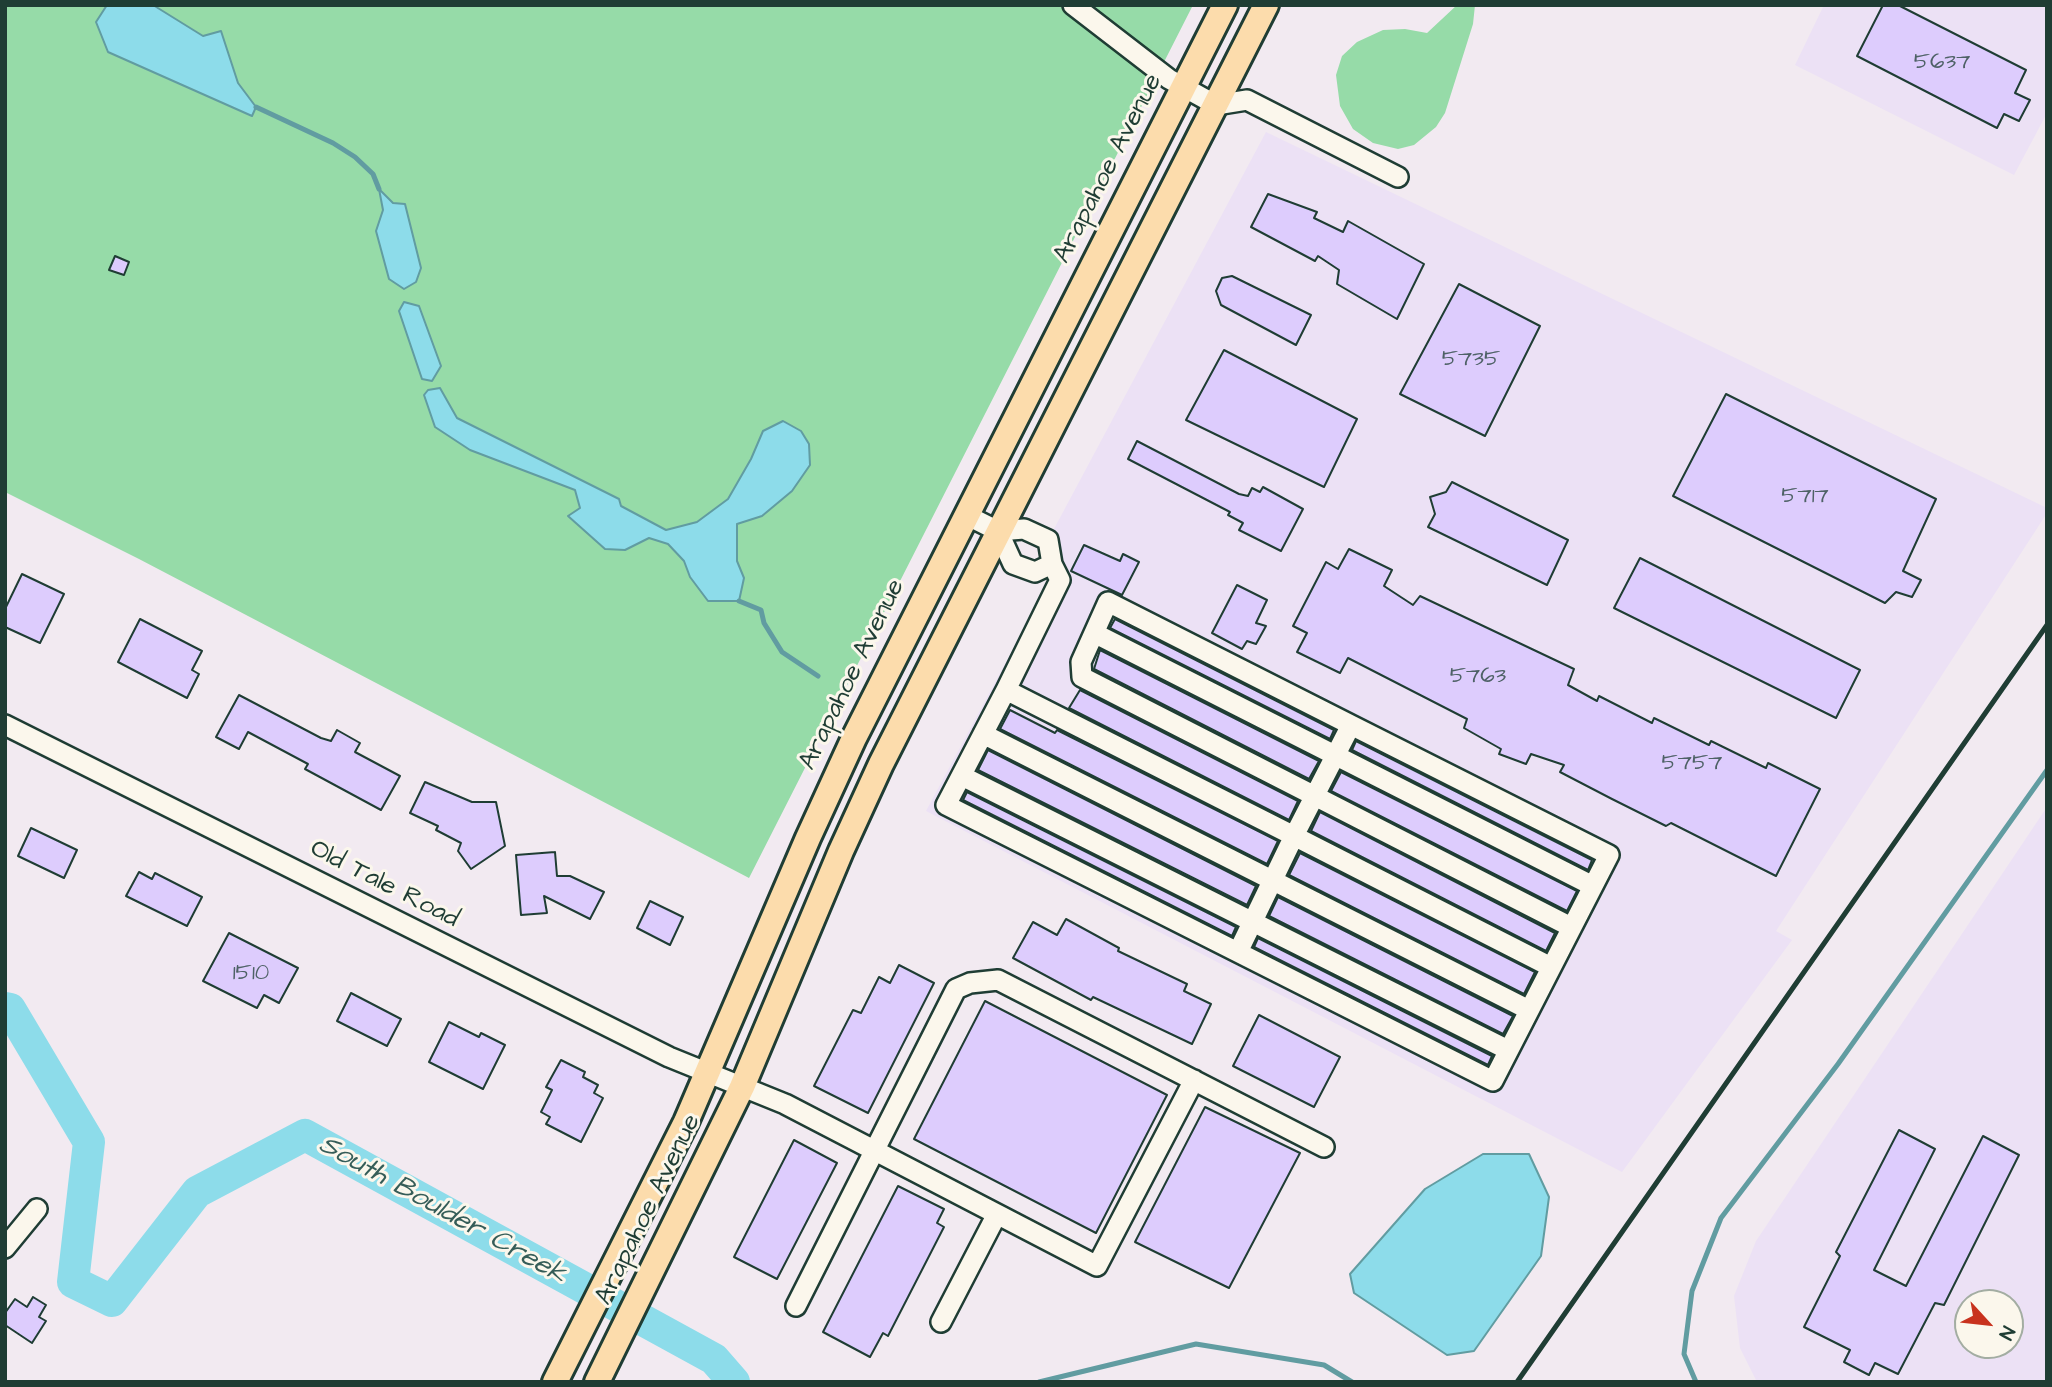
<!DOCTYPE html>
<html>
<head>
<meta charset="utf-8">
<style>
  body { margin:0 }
  #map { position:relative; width:2052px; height:1387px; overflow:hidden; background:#f2eaf1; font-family:"Architects Daughter",sans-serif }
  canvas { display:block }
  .frame { position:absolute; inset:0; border:7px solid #1f3d34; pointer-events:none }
  .north { position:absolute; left:1954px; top:1289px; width:70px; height:70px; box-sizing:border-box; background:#fbf7ec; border:2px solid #a3ada2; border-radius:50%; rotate:117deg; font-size:19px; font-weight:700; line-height:28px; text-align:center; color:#1f3d34 }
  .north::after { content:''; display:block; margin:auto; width:24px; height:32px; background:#c8321e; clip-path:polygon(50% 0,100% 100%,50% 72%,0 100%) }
</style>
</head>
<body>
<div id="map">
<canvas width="2052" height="1387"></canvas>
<div class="frame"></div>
<div class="north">N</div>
</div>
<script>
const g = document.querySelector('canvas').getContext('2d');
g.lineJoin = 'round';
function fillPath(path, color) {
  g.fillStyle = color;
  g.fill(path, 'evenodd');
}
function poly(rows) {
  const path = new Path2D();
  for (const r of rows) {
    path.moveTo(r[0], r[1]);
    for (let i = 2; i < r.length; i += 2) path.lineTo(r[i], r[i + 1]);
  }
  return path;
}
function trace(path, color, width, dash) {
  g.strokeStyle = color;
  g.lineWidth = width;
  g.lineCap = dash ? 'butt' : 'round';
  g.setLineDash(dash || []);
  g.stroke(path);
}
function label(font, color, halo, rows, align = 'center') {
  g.font = font + ' "Architects Daughter",sans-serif';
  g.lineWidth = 6;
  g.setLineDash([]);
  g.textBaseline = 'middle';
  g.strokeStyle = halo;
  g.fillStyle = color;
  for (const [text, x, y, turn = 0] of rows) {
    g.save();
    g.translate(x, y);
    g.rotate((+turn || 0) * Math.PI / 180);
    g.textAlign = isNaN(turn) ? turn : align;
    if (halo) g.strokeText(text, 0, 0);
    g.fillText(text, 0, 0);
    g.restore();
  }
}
const built = poly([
  [1824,5,2047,5,2047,113,2014,175,1795,65],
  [1266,132,2047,508,2047,513,1776,931,1792,940,1622,1172,926,811,1057,567,1039,557],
  [2047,807,2047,1382,1757,1382,1740,1348,1734,1296,1756,1241],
  [1968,1303,2010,1303,2010,1345,1968,1345]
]);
const green = poly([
  [5,5,1193,5,749,878,139,559,5,492],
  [1457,5,1475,5,1473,24,1445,113,1436,127,1414,145,1398,149,1373,143,1353,129,1340,106,1336,75,1342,56,1357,42,1383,30,1405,29,1427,33]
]);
const water = poly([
  [107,5,153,5,203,36,221,31,238,83,256,107,252,116,108,52,96,22,107,5],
  [379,189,393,203,405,204,421,268,416,282,404,289,389,279,376,231,383,210,379,189],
  [404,302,419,306,441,366,432,381,422,379,399,311,404,302],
  [440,388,457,418,619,499,621,506,666,530,697,522,728,499,751,459,763,431,783,421,801,431,809,444,810,465,792,491,762,516,737,524,737,561,744,578,739,601,708,601,690,577,684,561,668,544,649,538,625,550,605,549,568,516,580,508,575,490,470,450,435,427,424,395,428,390,440,388],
  [1483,1154,1529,1154,1549,1197,1541,1256,1474,1351,1447,1355,1354,1293,1350,1274,1425,1189,1483,1154]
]);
const stream = poly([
  [256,107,333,143,355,157,373,174,379,189],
  [739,601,761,610,764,623,782,652,818,676],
  [1039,1382,1196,1344,1324,1365,1352,1382],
  [1696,1382,1684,1354,1692,1291,1721,1218,1838,1064,2047,770]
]);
const river = poly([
  [5,1008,10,1009,89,1142,73,1282,112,1301,197,1192,305,1135,714,1359,734,1382]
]);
const building = poly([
  [1883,5,1898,5,2026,70,2015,93,2030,100,2019,121,2004,114,1997,128,1857,56,1883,5],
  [1268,194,1317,212,1314,218,1343,232,1348,221,1424,264,1397,319,1337,284,1339,270,1318,256,1315,261,1251,227,1268,194],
  [115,256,129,262,124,275,109,270,115,256],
  [1232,276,1311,315,1296,345,1221,305,1216,291,1222,278,1232,276],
  [1459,284,1540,326,1485,436,1400,394,1459,284],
  [1224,350,1357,419,1324,487,1186,420,1224,350],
  [1726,394,1936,499,1903,571,1921,580,1912,597,1896,592,1885,603,1673,496,1726,394],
  [1137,441,1239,494,1248,496,1252,488,1260,492,1263,487,1303,509,1281,551,1239,530,1243,523,1228,515,1230,512,1128,459,1137,441],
  [1452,482,1568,540,1547,585,1428,527,1435,514,1430,497,1446,492,1452,482],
  [1084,545,1120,561,1123,554,1139,562,1122,595,1071,571,1084,545],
  [1349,549,1392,570,1384,586,1413,605,1420,596,1574,669,1568,685,1597,701,1599,696,1652,723,1654,718,1709,745,1711,741,1766,768,1768,763,1820,789,1776,876,1671,823,1666,826,1612,799,1560,772,1564,765,1531,754,1526,764,1499,754,1501,749,1464,728,1467,719,1348,658,1340,673,1297,652,1307,633,1293,626,1326,562,1338,569,1349,549],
  [1640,558,1860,670,1836,718,1614,608,1640,558],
  [22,574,64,594,40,643,5,627,5,609,22,574],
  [1237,585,1267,600,1256,623,1266,626,1256,644,1247,641,1242,649,1212,633,1237,585],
  [140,619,202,651,192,670,199,674,187,698,118,662,140,619],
  [1115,619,1334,730,1330,739,1110,628,1115,619],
  [1100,650,1319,761,1309,779,1094,669,1100,650],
  [1080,690,1298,801,1289,820,1069,708,1080,690],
  [239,695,321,738,331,741,337,730,360,743,355,752,400,776,381,810,305,769,308,764,248,732,239,749,216,737,239,695],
  [1010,710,1055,733,1057,730,1278,841,1267,864,1000,729,1010,710],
  [1356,741,1592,860,1588,870,1352,750,1356,741],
  [988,750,1256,886,1247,905,978,770,988,750],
  [1341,772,1577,891,1567,911,1331,791,1341,772],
  [425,782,472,802,496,802,505,846,471,869,458,851,461,843,436,830,438,826,410,813,425,782],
  [967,792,1236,927,1232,936,963,800,967,792],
  [1320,812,1555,933,1546,951,1311,831,1320,812],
  [31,828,77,850,64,878,18,856,31,828],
  [555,852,557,876,570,876,604,892,590,919,544,896,547,913,521,915,516,855,555,852],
  [1300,853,1535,972,1524,994,1289,875,1300,853],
  [139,872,152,879,155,873,202,897,187,926,126,896,139,872],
  [1278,897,1513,1016,1503,1034,1269,916,1278,897],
  [650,901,683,917,670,945,637,928,650,901],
  [1066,919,1119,948,1118,951,1187,984,1184,991,1211,1004,1192,1044,1093,997,1091,1000,1013,958,1033,922,1057,935,1066,919],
  [229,933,298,968,279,1003,264,995,257,1008,203,981,229,933],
  [1258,938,1492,1056,1488,1065,1254,947,1258,938],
  [899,965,934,983,868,1113,814,1086,853,1010,861,1013,879,977,890,983,899,965],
  [351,993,401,1019,387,1046,337,1021,351,993],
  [985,1001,1167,1095,1096,1233,914,1139,985,1001],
  [1259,1015,1340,1057,1314,1107,1233,1066,1259,1015],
  [449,1022,479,1037,481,1033,505,1045,483,1089,429,1062,449,1022],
  [561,1060,585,1072,583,1077,598,1085,594,1093,603,1098,581,1142,546,1124,550,1117,541,1112,552,1090,546,1087,561,1060],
  [1205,1107,1300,1153,1229,1288,1135,1242,1205,1107],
  [1899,1130,1935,1149,1874,1270,1906,1286,1983,1136,2019,1155,1944,1305,1935,1303,1898,1374,1875,1363,1869,1375,1844,1362,1850,1350,1804,1327,1840,1256,1836,1252,1899,1130],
  [794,1140,837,1163,777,1279,734,1257,794,1140],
  [898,1186,944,1209,937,1223,944,1227,888,1336,883,1333,870,1357,823,1332,898,1186],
  [33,1297,46,1305,39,1317,46,1321,32,1343,5,1325,5,1313,15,1299,27,1307,33,1297]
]);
const minor = poly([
  [1073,5,1169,79,1216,105,1247,100,1398,177],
  [966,515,998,531,1024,529,1048,540,1052,564,1060,580,1006,690,1294,836,1351,725,1609,855,1493,1081,946,805,1006,690],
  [998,531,1013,564,1035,572,1052,564],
  [1094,633,1593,886],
  [5,725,669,1057,785,1104,1097,1266,1194,1080],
  [1351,725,1108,602,1081,662,1082,677,1571,927],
  [983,734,1529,1010],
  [962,776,1508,1050],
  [1238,952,1294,836,1551,967],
  [5,1248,37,1209],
  [796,1306,956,989,970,983,998,980,1324,1147],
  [941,1322,996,1216]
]);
const major = poly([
  [555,1382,686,1122,808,838,854,738,1225,5],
  [597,1382,742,1087,841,851,881,764,1266,5]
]);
const rail = poly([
  [1517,1382,2047,625]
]);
const numberNames = [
  ["5637",1942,63],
  ["5735",1471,360],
  ["5717",1805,497],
  ["5763",1478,677],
  ["5757",1692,764],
  ["1510",251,974]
];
const streetNames = [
  ["Arapahoe Avenue",1109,169,-63],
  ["Arapahoe Avenue",853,675,-64],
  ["Old Tale Road",384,885,27],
  ["Arapahoe Avenue",649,1210,-64]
];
const waterNames = [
  ["South Boulder Creek",442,1211,29]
];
fillPath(built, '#ece1f5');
fillPath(green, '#96dba8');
fillPath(water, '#8ddcea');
trace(water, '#619ca1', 2);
trace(stream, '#619ca1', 5);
trace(river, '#8ddcea', 32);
fillPath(building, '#ddccfd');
trace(building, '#1f3d34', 2);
trace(minor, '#1f3d34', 24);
trace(major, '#1f3d34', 30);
trace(minor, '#fbf7ec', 19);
trace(major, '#fcdcac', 24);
trace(rail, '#1f3d34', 5);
label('23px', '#4e6166', null, numberNames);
label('26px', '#1f3d34', '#fbf7ec', streetNames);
label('italic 28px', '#355d58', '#fbf7ec', waterNames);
</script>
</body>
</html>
